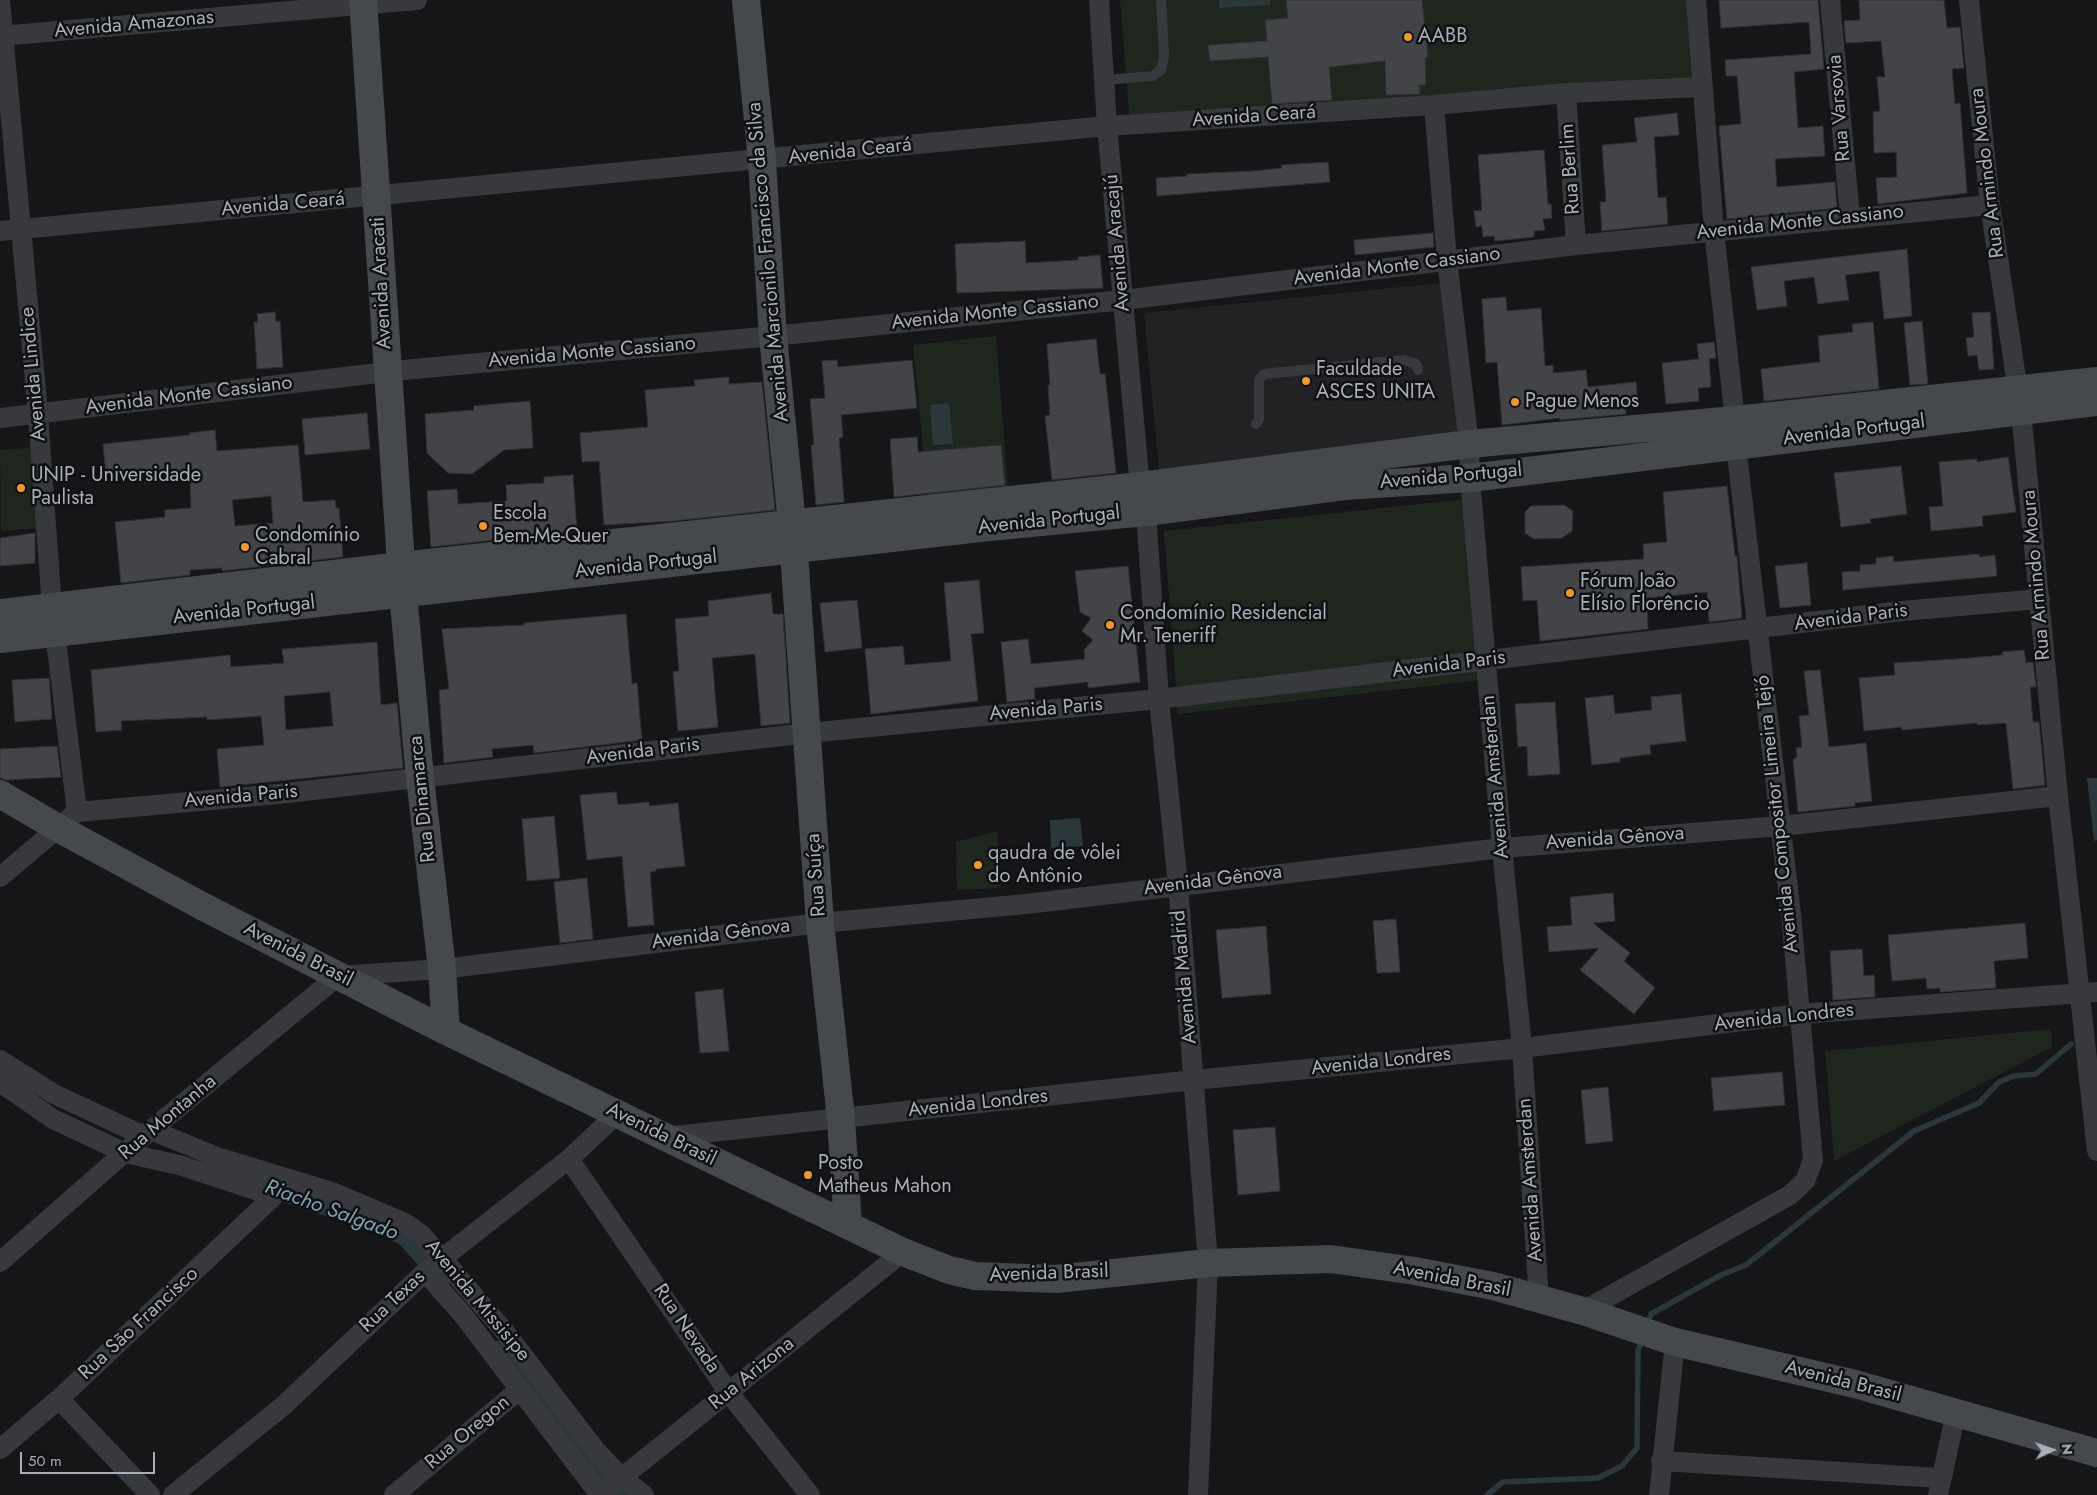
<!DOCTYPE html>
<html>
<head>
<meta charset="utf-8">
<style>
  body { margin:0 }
  #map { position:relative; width:2097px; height:1495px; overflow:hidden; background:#161618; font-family:Jost,sans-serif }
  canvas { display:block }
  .north { position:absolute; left:2027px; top:1425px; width:50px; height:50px; -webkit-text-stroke:4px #111113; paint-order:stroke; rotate:87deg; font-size:14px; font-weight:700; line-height:20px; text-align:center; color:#a8afb8 }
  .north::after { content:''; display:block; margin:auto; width:18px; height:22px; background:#a8afb8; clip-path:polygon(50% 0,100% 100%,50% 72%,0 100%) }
  .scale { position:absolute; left:20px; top:1452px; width:135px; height:22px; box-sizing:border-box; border:2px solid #a8afb8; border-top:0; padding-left:6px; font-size:15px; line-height:18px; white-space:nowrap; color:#a8afb8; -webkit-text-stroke:4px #111113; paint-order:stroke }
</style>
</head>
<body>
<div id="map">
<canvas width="2097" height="1495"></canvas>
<div class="north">N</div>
<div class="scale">50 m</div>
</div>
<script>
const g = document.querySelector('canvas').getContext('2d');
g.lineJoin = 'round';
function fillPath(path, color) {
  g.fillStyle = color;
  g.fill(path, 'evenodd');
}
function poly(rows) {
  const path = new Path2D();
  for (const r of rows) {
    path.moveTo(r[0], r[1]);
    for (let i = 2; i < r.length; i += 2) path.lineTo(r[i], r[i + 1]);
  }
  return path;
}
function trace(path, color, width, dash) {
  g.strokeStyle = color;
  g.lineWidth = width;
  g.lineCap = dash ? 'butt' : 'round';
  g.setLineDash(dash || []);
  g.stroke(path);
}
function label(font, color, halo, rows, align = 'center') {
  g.font = font + ' Jost,sans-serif';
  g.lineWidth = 5;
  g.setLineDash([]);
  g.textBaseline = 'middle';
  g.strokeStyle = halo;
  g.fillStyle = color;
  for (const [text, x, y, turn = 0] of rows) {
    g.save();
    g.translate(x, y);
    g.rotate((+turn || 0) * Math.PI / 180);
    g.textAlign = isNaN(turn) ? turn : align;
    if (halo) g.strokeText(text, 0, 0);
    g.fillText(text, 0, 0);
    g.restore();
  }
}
const built = poly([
  [1450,282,1468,449,1160,479,1144,313]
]);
const green = poly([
  [1120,0,1691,0,1696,74,1691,82,1130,123],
  [996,336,1009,500,929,509,913,345],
  [35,447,41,528,1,531,0,450],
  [1476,498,1492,679,1178,714,1164,531],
  [997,831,1001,888,957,890,956,842],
  [2051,1029,2052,1047,1834,1161,1825,1051]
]);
const water = poly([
  [1219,0,1270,0,1270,5,1219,8],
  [949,403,953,444,933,445,930,405],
  [2087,778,2097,778,2097,840,2094,841],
  [1080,818,1083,846,1051,848,1050,820]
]);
const stream = poly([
  [1647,1325,1651,1314,1721,1275,1746,1265,1914,1131,1979,1103,1999,1082,2014,1076,2036,1074,2071,1044],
  [1487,1495,1503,1482,1598,1478,1622,1466,1637,1448,1638,1351,1642,1339]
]);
const canal = poly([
  [258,1184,372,1221,405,1236,442,1278],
  [500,1350,600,1473,624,1495]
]);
const building = poly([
  [1286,0,1422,0,1428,57,1425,58,1426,85,1419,85,1420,94,1386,95,1385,61,1329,67,1332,100,1272,104,1268,57,1210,61,1208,45,1267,41,1265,20,1288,18,1286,0],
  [1719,0,1818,0,1824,69,1794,72,1798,128,1823,126,1825,156,1775,159,1777,187,1835,182,1837,208,1727,219,1719,126,1741,124,1737,76,1726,76,1725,60,1811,54,1809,22,1721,28,1719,0],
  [1859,0,1944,0,1947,28,1960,27,1964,68,1952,69,1955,104,1960,103,1967,193,1878,204,1876,178,1897,177,1896,152,1874,153,1873,112,1880,111,1877,77,1885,77,1881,41,1846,43,1844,21,1860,20,1859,0],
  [1677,113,1679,135,1654,137,1658,198,1666,197,1668,224,1602,231,1600,202,1606,202,1602,145,1637,142,1634,118,1677,113],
  [1544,150,1548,204,1551,204,1552,218,1543,219,1545,230,1534,231,1534,237,1495,241,1494,236,1483,237,1482,226,1476,227,1474,211,1482,210,1478,155,1544,150],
  [1328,162,1330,182,1157,196,1156,178,1187,176,1187,174,1253,171,1282,168,1281,165,1328,162],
  [1433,233,1434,247,1355,255,1354,240,1433,233],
  [1025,241,1026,263,1078,260,1078,257,1100,255,1103,288,957,293,955,244,1025,241],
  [1907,249,1912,316,1884,319,1879,271,1845,275,1849,300,1818,304,1814,277,1784,281,1787,306,1757,310,1751,267,1907,249],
  [1506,297,1507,311,1541,308,1545,366,1553,365,1553,373,1586,370,1588,387,1636,382,1638,402,1625,403,1626,414,1560,420,1560,418,1502,425,1497,362,1486,363,1482,299,1506,297],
  [275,312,276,322,280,321,283,367,257,369,254,322,258,322,257,314,275,312],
  [1990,312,1994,369,1979,370,1977,355,1968,356,1966,338,1974,337,1972,313,1990,312],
  [1922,321,1928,384,1910,385,1904,323,1922,321],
  [1873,322,1879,389,1764,401,1761,369,1820,362,1818,336,1853,332,1852,324,1873,322],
  [1096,339,1100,374,1105,374,1116,473,1052,480,1045,416,1050,415,1048,385,1050,385,1047,344,1096,339],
  [1714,342,1716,358,1709,359,1711,387,1698,388,1699,401,1666,404,1662,363,1699,359,1697,344,1714,342],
  [837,360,838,367,912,360,917,408,841,415,843,437,839,438,844,502,816,505,811,445,814,445,810,399,825,398,822,361,837,360],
  [729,377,729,384,762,382,775,510,673,521,604,525,599,461,582,462,580,433,648,427,645,390,695,386,694,380,729,377],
  [530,401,533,448,504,450,472,474,448,473,427,453,425,414,474,410,474,406,530,401],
  [367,413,370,449,305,455,302,419,367,413],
  [215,430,217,451,298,445,303,502,335,500,336,508,339,508,343,557,222,571,222,568,190,570,190,575,121,583,115,522,165,517,165,510,191,508,190,473,161,476,161,482,145,483,144,473,106,476,103,444,190,435,189,433,215,430],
  [271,496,273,523,235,526,232,500,271,496],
  [917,437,918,452,1001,445,1005,485,894,497,890,439,917,437],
  [2008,457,2016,512,1982,516,1983,526,1931,531,1929,507,1943,506,1939,462,1977,459,1977,462,2008,457],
  [1901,466,1907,514,1870,519,1871,523,1841,527,1834,473,1901,466],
  [573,475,577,531,431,547,427,491,457,489,458,504,507,501,506,485,544,483,544,477,573,475],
  [1727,486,1735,556,1737,556,1742,618,1709,622,1707,592,1647,598,1648,629,1540,641,1537,600,1523,601,1521,567,1644,559,1643,544,1667,542,1663,492,1727,486],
  [1564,505,1573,511,1572,531,1562,538,1534,539,1525,533,1525,512,1531,506,1564,505],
  [35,533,35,563,0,566,0,538,35,533],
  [1979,554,1980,557,1995,555,1997,576,1843,590,1842,572,1860,571,1860,565,1876,564,1876,558,1893,556,1894,562,1979,554],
  [1807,563,1811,605,1780,608,1775,566,1807,563],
  [1128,566,1140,682,1088,688,1088,682,1034,688,1035,699,1007,702,1001,642,1028,639,1031,664,1085,659,1084,650,1093,640,1082,631,1091,618,1080,612,1075,571,1128,566],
  [979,580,984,633,971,634,978,701,871,714,865,649,903,646,905,665,951,661,944,583,979,580],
  [771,593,773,614,783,614,790,723,761,726,755,654,712,658,718,727,678,731,673,672,679,671,675,619,709,616,708,601,771,593],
  [857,600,862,648,825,652,820,603,857,600],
  [626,614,632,684,637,683,642,740,534,753,533,745,492,749,493,757,444,763,439,690,449,689,442,629,524,625,524,623,626,614],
  [377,642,381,705,397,703,403,768,220,787,217,749,264,745,261,716,207,720,207,717,121,721,122,730,96,732,91,670,230,655,231,667,284,663,282,649,377,642],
  [330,692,333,726,286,730,284,696,330,692],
  [2024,650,2026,663,2033,662,2036,687,2030,687,2033,722,2039,722,2045,785,2013,789,2006,723,1977,725,1977,723,1902,730,1901,727,1864,731,1859,678,1895,675,1894,663,1970,658,2003,655,2002,652,2024,650],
  [1820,670,1829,747,1866,743,1872,801,1855,803,1855,806,1798,812,1793,760,1797,757,1796,748,1802,747,1799,716,1809,715,1804,671,1820,670],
  [49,678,52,719,15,722,12,680,49,678],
  [1681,694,1686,741,1650,745,1651,754,1620,758,1620,762,1592,765,1585,698,1613,695,1615,714,1652,710,1651,697,1681,694],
  [1555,702,1560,774,1528,776,1527,746,1518,747,1515,704,1555,702],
  [57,746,61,777,6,780,0,778,0,749,57,746],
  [616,792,618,805,649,802,649,806,678,803,685,866,656,869,656,871,650,872,654,925,628,927,622,856,587,860,580,795,616,792],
  [554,816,560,878,527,881,522,819,554,816],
  [587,878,593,939,560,943,554,882,587,878],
  [1613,893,1615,921,1593,923,1630,953,1624,961,1655,988,1634,1014,1580,970,1599,948,1549,952,1547,927,1572,925,1570,897,1613,893],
  [1396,919,1400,972,1377,973,1373,921,1396,919],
  [2025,923,2028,958,1994,961,1996,988,1940,992,1940,988,1927,989,1926,978,1892,981,1888,935,2025,923],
  [1266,926,1271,994,1222,998,1216,930,1266,926],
  [1862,949,1864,976,1874,975,1875,997,1833,1000,1830,951,1862,949],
  [723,989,729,1051,700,1053,695,992,723,989],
  [1782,1072,1785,1105,1714,1111,1711,1078,1782,1072],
  [1608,1087,1613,1141,1586,1144,1581,1090,1608,1087],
  [1275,1127,1280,1191,1238,1195,1233,1130,1275,1127]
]);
const lane = poly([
  [1104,80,1153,76,1161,70,1164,56,1161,0],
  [1256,424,1259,419,1259,380,1264,374,1404,360,1416,364,1418,370]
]);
const street = poly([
  [0,0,38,414,52,608],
  [1099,0,1107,126,1140,486],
  [1696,0,1714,231,1735,420],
  [1830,0,1850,217],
  [1969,0,1990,205,2021,411,2058,796,2097,1151],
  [0,36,417,0],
  [1566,93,1576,245],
  [1434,105,1447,260,1469,444,1470,478,1502,848,1522,1048,1539,1300],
  [0,231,1107,126,1434,105,1566,93,1702,87],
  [0,418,403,370,773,336,1123,300,1576,245,1990,205],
  [1146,512,1159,699,1178,885,1208,1263,1198,1495],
  [55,632,77,812],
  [0,877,77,812,278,794,808,733,1159,699,1902,611,2040,599],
  [0,1060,54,1094,144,1136],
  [0,1082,53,1119,125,1153,179,1165,274,1196,59,1399,0,1449],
  [151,1130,217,1157,332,1192,405,1223,422,1235,505,1332,597,1452,621,1477,644,1495],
  [665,1137,1194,1080,1522,1048,1800,1014,2097,992],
  [569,1159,729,1393,810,1495],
  [0,1262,140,1139,338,976,442,969,820,923,1026,904,1502,848,1781,826,2058,796],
  [425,1272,463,1315,600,1495],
  [1583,1311,1790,1195,1805,1181,1813,1160,1791,914,1736,446],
  [59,1399,150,1495],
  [1661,1461,1940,1478],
  [173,1495,283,1406,425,1272,569,1159,617,1114],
  [394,1495,519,1390],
  [600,1495,903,1252],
  [1659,1495,1675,1342],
  [1938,1495,1956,1412]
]);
const secondary = poly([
  [363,0,403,593,420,778,442,969,446,1031],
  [746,0,762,160,773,336,792,524,820,923,841,1119,848,1225],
  [0,613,401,566,1140,486,1469,444,1735,420,2097,381],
  [0,639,989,527,1146,512,1345,486,1470,478,2097,402],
  [0,794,58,828,200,905,446,1031,903,1252,949,1270,975,1276,1056,1279,1208,1263,1331,1259,1415,1271,1493,1286,1583,1311,1675,1342,1855,1384,2097,1453]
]);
const markers = [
  [1408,37,5,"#f09736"],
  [1306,381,5,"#f09736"],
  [1515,402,5,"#f09736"],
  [21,488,5,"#f09736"],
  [483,526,5,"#f09736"],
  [245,547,5,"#f09736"],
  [1570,593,5,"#f09736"],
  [1110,625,5,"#f09736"],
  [978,865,5,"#f09736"],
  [808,1175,5,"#f09736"]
];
const streetNames = [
  ["Avenida Amazonas",134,25,-5],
  ["Rua Varsovia",1840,108,-95],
  ["Avenida Ceará",1254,117,-4],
  ["Avenida Ceará",850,152,-6],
  ["Rua Berlim",1571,169,-94],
  ["Rua Armindo Moura",1988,173,-97],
  ["Avenida Ceará",283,205,-5],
  ["Avenida Monte Cassiano",1800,223,-6],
  ["Avenida Aracajú",1118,243,-95],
  ["Avenida Marcionilo Francisco da Silva",769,262,-95],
  ["Avenida Monte Cassiano",1397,267,-7],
  ["Avenida Aracati",382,283,-93],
  ["Avenida Monte Cassiano",995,313,-6],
  ["Avenida Monte Cassiano",592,353,-5],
  ["Avenida Lindice",34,374,-95],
  ["Avenida Monte Cassiano",189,396,-7],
  ["Avenida Portugal",1854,431,-7],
  ["Avenida Portugal",1451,477,-5],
  ["Avenida Portugal",1049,521,-6],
  ["Avenida Portugal",646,565,-6],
  ["Rua Armindo Moura",2037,575,-95],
  ["Avenida Portugal",244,611,-6],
  ["Avenida Paris",1851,618,-7],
  ["Avenida Paris",1449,665,-7],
  ["Avenida Paris",1046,710,-5],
  ["Avenida Paris",643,752,-7],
  ["Avenida Amsterdan",1496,777,-95],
  ["Avenida Paris",241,797,-5],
  ["Rua Dinamarca",423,799,-96],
  ["Avenida Compositor Limeira Tejó",1778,814,-96],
  ["Avenida Gênova",1615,839,-4],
  ["Rua Suíça",817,875,-94],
  ["Avenida Gênova",1213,881,-7],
  ["Avenida Gênova",721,935,-7],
  ["Avenida Brasil",298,955,27],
  ["Avenida Madrid",1185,977,-95],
  ["Avenida Londres",1784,1018,-6],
  ["Avenida Londres",1381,1062,-6],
  ["Avenida Londres",978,1104,-6],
  ["Rua Montanha",168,1118,-40],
  ["Avenida Brasil",661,1135,26],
  ["Avenida Amsterdan",1531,1180,-94],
  ["Avenida Brasil",1049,1274,-2],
  ["Avenida Brasil",1452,1280,11],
  ["Avenida Missisipe",477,1301,50],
  ["Rua Texas",393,1302,-43],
  ["Rua São Francisco",139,1324,-43],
  ["Rua Nevada",686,1329,56],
  ["Rua Arizona",752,1374,-39],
  ["Avenida Brasil",1843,1382,14],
  ["Rua Oregon",468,1433,-40]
];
const poiNames = [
  ["AABB",1418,37],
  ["Faculdade",1316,370],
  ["ASCES UNITA",1316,393],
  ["Pague Menos",1525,402],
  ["UNIP - Universidade",31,476],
  ["Paulista",31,499],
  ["Escola",493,514],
  ["Bem-Me-Quer",493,537],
  ["Condomínio",255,536],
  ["Cabral",255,559],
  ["Fórum João",1580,582],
  ["Elísio Florêncio",1580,605],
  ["Condomínio Residencial",1120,614],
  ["Mr. Teneriff",1120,637],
  ["qaudra de vôlei",988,854],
  ["do Antônio",988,877],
  ["Posto",818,1164],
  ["Matheus Mahon",818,1187]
];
const waterNames = [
  ["Riacho Salgado",331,1211,20]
];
fillPath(built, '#222225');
fillPath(green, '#1e261e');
fillPath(water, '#2c373c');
trace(stream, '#2c373c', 5.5);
trace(canal, '#2c373c', 19);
fillPath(building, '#424448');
trace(building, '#303134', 1);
trace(lane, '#37393d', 10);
trace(street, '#37393d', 20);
trace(secondary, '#45484d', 28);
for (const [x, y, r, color] of markers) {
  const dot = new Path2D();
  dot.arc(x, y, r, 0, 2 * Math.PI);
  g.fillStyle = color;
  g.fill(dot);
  trace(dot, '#111113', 2);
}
label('20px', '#a8afb8', '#111113', streetNames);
label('20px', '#a8afb8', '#111113', poiNames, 'left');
label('italic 21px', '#80a2b2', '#111113', waterNames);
</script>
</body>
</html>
